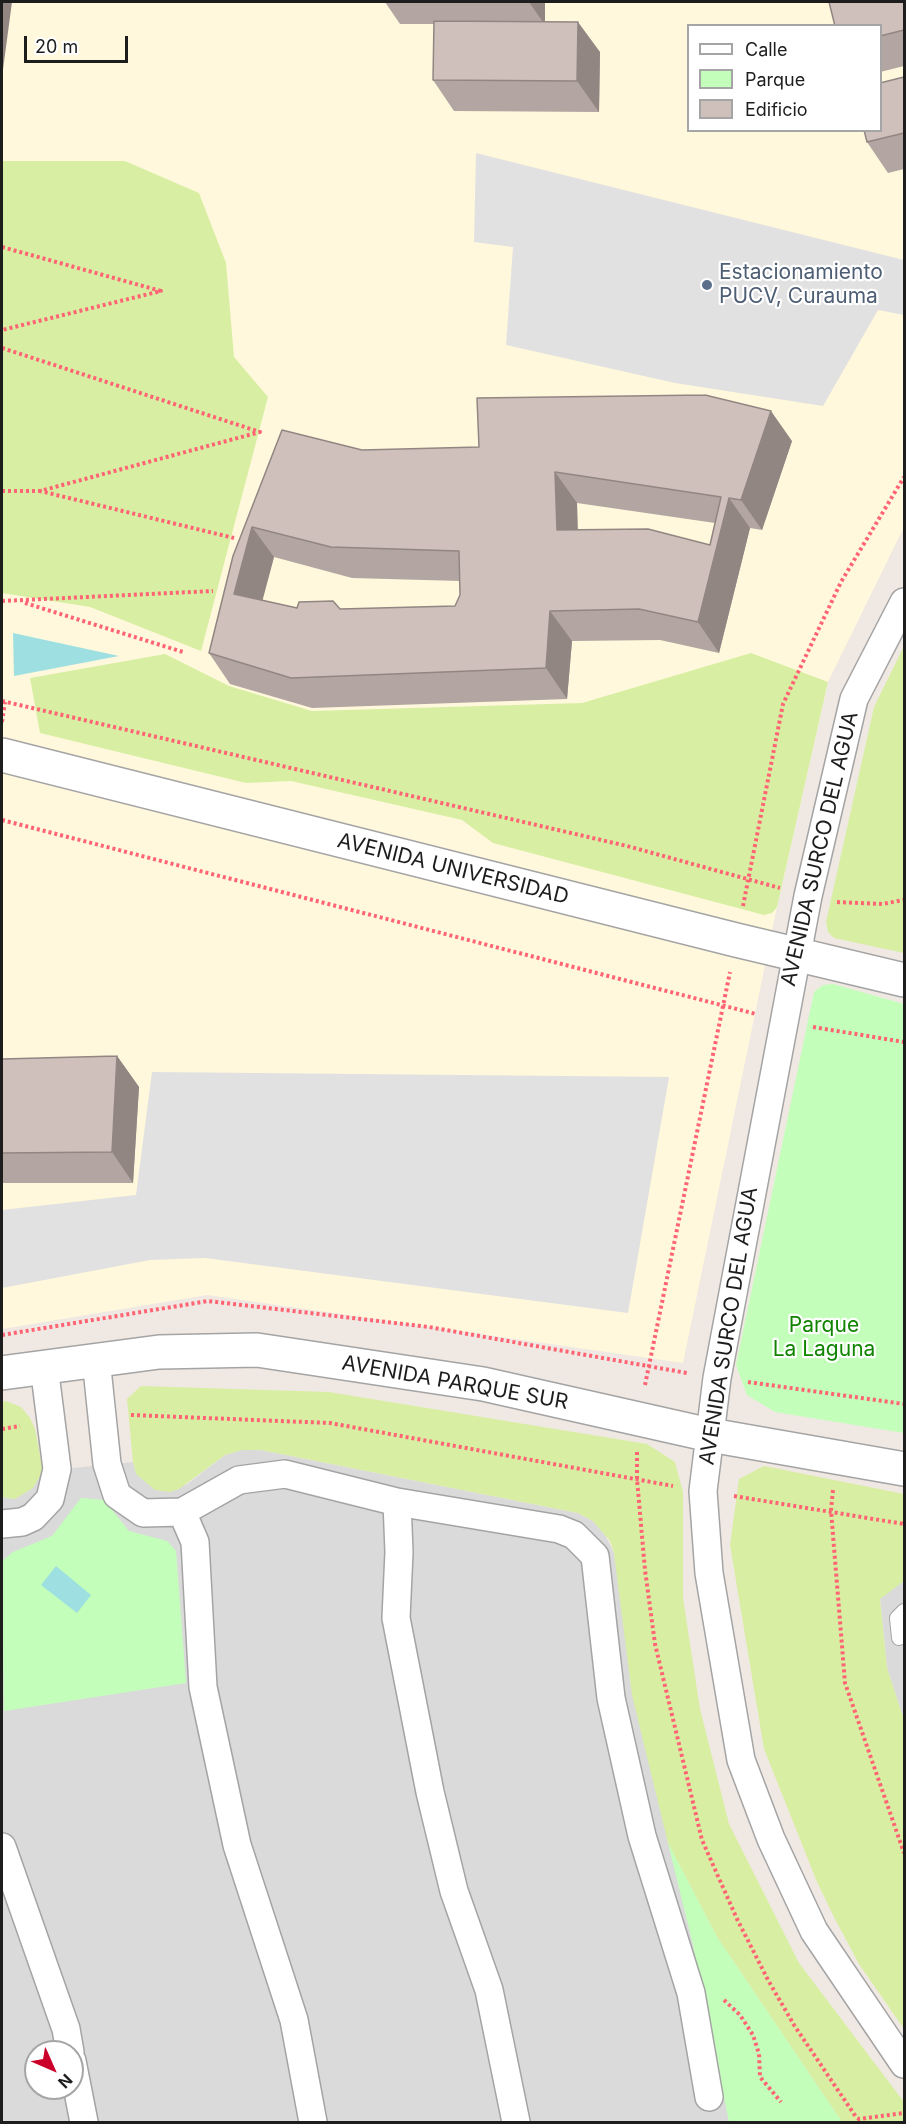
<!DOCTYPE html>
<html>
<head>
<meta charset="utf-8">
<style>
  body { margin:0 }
  #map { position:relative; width:906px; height:2124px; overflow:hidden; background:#f0e8e2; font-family:Inter,sans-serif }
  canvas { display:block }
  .frame { position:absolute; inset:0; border:3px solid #1d1d1d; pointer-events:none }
  .legend { position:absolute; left:687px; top:24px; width:195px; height:108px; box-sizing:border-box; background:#fff; border:2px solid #a5a5a5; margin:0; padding:8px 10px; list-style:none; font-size:18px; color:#1d1d1d }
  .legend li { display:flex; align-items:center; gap:12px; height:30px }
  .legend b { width:30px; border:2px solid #a5a5a5 }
  .north { position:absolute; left:24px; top:2040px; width:60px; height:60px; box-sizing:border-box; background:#fff; border:2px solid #a5a5a5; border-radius:50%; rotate:135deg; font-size:16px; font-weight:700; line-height:24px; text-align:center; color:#1d1d1d }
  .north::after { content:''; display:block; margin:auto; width:21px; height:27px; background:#cb002a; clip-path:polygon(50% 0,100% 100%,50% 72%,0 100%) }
  .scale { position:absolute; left:24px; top:36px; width:104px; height:27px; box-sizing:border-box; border:3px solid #1d1d1d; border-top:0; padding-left:8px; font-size:18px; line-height:21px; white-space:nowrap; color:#1d1d1d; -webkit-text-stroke:4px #fff; paint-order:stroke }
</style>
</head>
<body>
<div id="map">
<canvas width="906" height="2124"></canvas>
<div class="frame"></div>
<ul class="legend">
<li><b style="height:8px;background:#fff"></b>Calle</li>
<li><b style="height:16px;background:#c3feba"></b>Parque</li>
<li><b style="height:16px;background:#d0c0bb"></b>Edificio</li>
</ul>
<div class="north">N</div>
<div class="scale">20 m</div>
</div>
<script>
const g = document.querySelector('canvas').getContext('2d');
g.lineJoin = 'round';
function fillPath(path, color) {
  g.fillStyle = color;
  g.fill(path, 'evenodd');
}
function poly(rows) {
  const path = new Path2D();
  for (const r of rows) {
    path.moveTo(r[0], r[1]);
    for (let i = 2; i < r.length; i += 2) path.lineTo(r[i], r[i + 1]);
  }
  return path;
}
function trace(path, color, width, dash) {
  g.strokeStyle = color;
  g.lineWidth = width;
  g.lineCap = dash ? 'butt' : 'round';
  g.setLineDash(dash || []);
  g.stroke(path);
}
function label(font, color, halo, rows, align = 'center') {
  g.font = font + ' Inter,sans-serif';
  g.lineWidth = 4.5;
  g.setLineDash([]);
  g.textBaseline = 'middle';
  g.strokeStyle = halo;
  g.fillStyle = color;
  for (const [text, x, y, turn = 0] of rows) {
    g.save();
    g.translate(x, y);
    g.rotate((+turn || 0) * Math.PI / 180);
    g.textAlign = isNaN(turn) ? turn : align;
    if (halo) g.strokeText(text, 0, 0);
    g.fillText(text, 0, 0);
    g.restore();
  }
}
const residential = poly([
  [242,1450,261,1450,578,1513,593,1521,603,1531,614,1553,668,1843,717,1937,842,2122,2,2122,2,1497,15,1499,43,1471,133,1462,136,1474,186,1485,225,1455],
  [36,2052,72,2052,72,2088,36,2088],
  [904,1580,904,1720,887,1668,880,1598]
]);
const education = poly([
  [2,2,904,2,904,527,828,682,777,907,683,1363,207,1295,2,1329],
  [688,26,880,26,880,130,688,130]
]);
const grass = poly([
  [2,161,125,161,199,193,226,263,234,357,268,397,201,651,90,607,2,593],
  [904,646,904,953,834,938,828,932,826,922,874,707],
  [751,653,828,682,777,907,772,913,764,915,493,843,462,820,291,781,246,783,40,733,30,678,165,654,229,686,312,711,582,703],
  [141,1386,329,1392,647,1444,675,1462,683,1492,683,1598,700,1709,729,1824,799,1963,904,2102,904,2122,842,2122,717,1937,668,1843,632,1695,614,1553,610,1541,593,1521,578,1513,261,1450,242,1450,225,1455,179,1489,170,1492,155,1490,136,1474,133,1462,127,1399],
  [6,1401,21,1407,30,1418,35,1429,43,1471,33,1488,15,1499,2,1497,2,1402],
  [764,1466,904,1494,904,1581,880,1599,887,1668,904,1720,904,2029,859,1964,835,1919,817,1882,764,1749,730,1545,739,1479]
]);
const park = poly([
  [833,984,904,1004,904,1433,775,1412,747,1395,736,1365,814,992,823,985],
  [81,1498,104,1500,129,1531,167,1541,176,1551,186,1683,4,1711,2,1561,13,1552,52,1536],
  [668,1843,717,1937,842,2122,729,2122,693,1945]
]);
const parking = poly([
  [476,153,904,260,904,315,878,310,823,406,675,383,506,345,513,247,474,242],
  [152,1072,669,1077,628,1313,205,1258,150,1260,2,1288,2,1210,136,1195]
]);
const water = poly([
  [13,633,119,656,14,676],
  [56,1566,91,1595,77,1613,41,1585]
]);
const path = poly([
  [2,247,161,291,2,330],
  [2,348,260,432,40,491,234,538],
  [2,491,40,491],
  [2,601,213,591],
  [25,603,183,652],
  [2,701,627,846,780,888],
  [2,722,5,702],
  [2,820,756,1014],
  [837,902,882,904,904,900],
  [743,906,783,704,841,582,904,477],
  [813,1027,904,1042],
  [2,1335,208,1301,429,1327,687,1373],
  [748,1382,904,1404],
  [645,1385,730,972],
  [131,1415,330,1423,673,1486],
  [2,1429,20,1426],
  [637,1452,637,1479,645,1570,655,1644,702,1840,737,1919,768,1980,794,2025,856,2117,859,2119,904,2113],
  [833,1490,831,1510,845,1683,904,1853],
  [734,1496,904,1524],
  [724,2000,740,2015,753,2035,759,2054,760,2077,781,2102]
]);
const service = poly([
  [899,1638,897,1618,904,1611]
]);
const minor = poly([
  [904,602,854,699,808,896,717,1378,703,1491,709,1573,741,1760,771,1839,814,1931,904,2064],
  [96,1359,107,1464,117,1495,143,1513,182,1512,239,1480,285,1474,397,1502,559,1529,574,1535,595,1556,611,1698,642,1836,691,1993,709,2097],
  [397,1502,399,1552,396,1618,430,1792,454,1891,489,1990,516,2122],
  [182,1512,195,1542,203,1687,237,1845,294,2020,313,2122],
  [2,1524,22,1522,33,1517,50,1499,57,1469,44,1366],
  [2,1847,66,2029,70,2052],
  [72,2061,84,2122]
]);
const tertiary = poly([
  [2,755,736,940,904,980],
  [2,1373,159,1352,257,1350,483,1384,710,1435,904,1469]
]);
const wall = poly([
  [385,2,545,2,545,22,600,52,599,112,454,111,433,80,434,24,400,24],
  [904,2,904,66,880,72,880,26],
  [904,77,904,169,888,173,867,142],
  [282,430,362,450,792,441,762,530,750,528,719,653,660,640,572,641,567,699,312,708,230,684,209,653],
  [577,503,715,523,710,545,578,530],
  [274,557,352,578,460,581,460,595,455,606,340,609,297,608,262,600],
  [117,1056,139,1087,133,1183,2,1183,2,1059]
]);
const shadedWall = poly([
  [2,2,12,2,2,77],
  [529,2,545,2,545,25],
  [578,22,600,52,599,112,577,81],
  [771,411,792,441,762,530,741,500],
  [555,472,577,503,578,560,557,530],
  [729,498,750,528,719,653,698,622],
  [252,527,274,557,256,625,234,594],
  [550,611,572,641,567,699,546,668],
  [117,1056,139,1087,133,1183,112,1152]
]);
const building = poly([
  [829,2,904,2,904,30,880,36,880,26,835,26,829,2],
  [434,21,578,22,577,81,433,80,434,21],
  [904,77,904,133,867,142,864,130,880,130,880,83,904,77],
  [705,395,771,411,741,500,729,498,698,622,639,609,550,611,546,668,291,678,209,653,233,556,282,430,362,450,479,447,477,398,705,395],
  [555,472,721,497,710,545,648,529,557,530,555,472],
  [252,527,331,547,459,551,460,595,455,606,340,609,333,601,299,602,297,608,234,594,252,527],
  [117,1056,112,1152,2,1153,2,1059,117,1056]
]);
const markers = [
  [707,285,6,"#5c6f8a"]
];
const serviceNames = [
  ["Estacionamiento",719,273],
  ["PUCV, Curauma",719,297]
];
const streetNames = [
  ["AVENIDA SURCO DEL AGUA",820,849,-77],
  ["AVENIDA UNIVERSIDAD",453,869,14],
  ["AVENIDA SURCO DEL AGUA",729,1326,-81],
  ["AVENIDA PARQUE SUR",455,1383,10]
];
const parkNames = [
  ["Parque",824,1326],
  ["La Laguna",824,1350]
];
fillPath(residential, '#dbdada');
fillPath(education, '#fff8dc');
fillPath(grass, '#d8efa3');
fillPath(park, '#c3feba');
fillPath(parking, '#e1e1e1');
fillPath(water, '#9ee0e2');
trace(service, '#a4a4a4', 16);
trace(minor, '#a4a4a4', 30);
trace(tertiary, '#a4a4a4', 36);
trace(path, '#ff6474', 4, [3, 3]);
trace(service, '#fff', 14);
trace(minor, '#fff', 27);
trace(tertiary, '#fff', 33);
fillPath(wall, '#b3a5a1');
fillPath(shadedWall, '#928683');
fillPath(building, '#d0c0bb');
trace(building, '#928683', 1.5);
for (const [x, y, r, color] of markers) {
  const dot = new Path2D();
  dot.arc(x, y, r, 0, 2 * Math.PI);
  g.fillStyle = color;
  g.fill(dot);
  trace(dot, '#fff', 2);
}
label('21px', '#4e5e75', '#fff', serviceNames, 'left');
label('21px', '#1d1d1d', '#fff', streetNames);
label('21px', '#118501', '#fff', parkNames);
</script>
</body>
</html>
